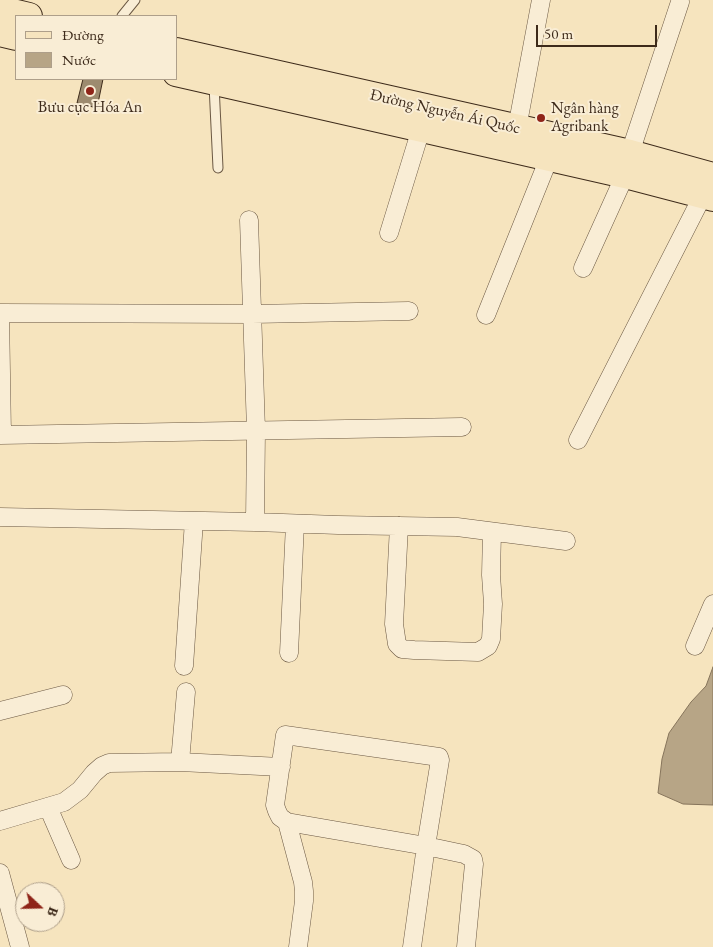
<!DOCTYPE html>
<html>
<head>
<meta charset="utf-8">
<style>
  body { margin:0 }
  #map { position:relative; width:713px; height:947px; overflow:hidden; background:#f6e4be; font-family:"EB Garamond",serif }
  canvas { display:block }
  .legend { position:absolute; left:15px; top:15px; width:162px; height:65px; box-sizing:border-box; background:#f9edd5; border:1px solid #ae9f8a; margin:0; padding:6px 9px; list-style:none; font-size:15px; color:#3d2a1a }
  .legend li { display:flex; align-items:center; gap:10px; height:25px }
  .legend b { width:25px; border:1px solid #ae9f8a }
  .north { position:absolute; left:15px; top:882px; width:50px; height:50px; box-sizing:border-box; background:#f9edd5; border:1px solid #ae9f8a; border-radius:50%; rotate:111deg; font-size:14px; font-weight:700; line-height:20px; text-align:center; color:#3d2a1a }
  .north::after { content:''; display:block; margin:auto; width:18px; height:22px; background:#8f2418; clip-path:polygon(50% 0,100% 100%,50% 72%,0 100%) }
  .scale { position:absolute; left:536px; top:25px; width:121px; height:22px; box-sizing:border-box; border:2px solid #3d2a1a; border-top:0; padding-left:6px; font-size:15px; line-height:18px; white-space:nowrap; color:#3d2a1a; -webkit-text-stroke:4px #f9edd5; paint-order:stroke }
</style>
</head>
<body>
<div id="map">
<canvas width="713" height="947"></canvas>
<ul class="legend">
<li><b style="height:6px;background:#f6e4be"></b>Đường</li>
<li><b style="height:14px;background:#b7a586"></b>Nước</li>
</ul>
<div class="north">B</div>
<div class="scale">50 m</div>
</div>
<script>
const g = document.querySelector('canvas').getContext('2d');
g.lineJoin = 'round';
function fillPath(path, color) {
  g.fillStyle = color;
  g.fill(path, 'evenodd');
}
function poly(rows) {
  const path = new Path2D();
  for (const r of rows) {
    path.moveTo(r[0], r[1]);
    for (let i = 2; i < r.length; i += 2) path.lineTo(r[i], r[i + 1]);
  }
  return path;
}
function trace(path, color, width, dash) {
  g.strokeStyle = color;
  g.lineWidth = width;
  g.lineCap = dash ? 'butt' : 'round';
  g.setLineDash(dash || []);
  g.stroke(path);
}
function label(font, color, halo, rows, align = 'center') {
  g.font = font + ' "EB Garamond",serif';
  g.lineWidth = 4;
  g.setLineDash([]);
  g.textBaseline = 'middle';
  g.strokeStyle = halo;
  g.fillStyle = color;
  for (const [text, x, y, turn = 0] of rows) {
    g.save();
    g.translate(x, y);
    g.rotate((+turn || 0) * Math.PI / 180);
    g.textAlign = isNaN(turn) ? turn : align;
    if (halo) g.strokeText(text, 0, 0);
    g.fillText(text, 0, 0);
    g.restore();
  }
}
const water = poly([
  [713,667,713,805,683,804,658,793,662,759,669,733,691,702,706,686,713,667]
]);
const building = poly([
  [83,79,103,79,97,108,77,103,83,79]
]);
const lane = poly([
  [122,16,135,0],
  [214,85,218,168]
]);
const street = poly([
  [517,128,541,0],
  [630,153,680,2],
  [249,220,256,430,255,522],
  [389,233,421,129],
  [583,268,625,175],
  [0,313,252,314,409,311],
  [0,313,2,435],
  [486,315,549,158],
  [0,435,462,427],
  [578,440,703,195],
  [0,517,255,522,338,525,457,527,566,541],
  [399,526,394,624,397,644,402,649,414,650,478,652,488,646,491,639,493,604,491,575,492,532],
  [695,646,713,604],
  [289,653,295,524],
  [184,666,194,521],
  [0,711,63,695],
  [180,762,186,692],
  [48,807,71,860],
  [0,821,64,802,80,790,94,773,102,766,109,763,180,762,281,767],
  [287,822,303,882,304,891,304,901,298,947],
  [0,873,20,947],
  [412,947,426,846,440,760,439,757,285,735,275,805,277,811,280,817,287,822,426,846,459,853,464,854,473,859,474,864,466,947]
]);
const primary = poly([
  [0,9,29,16],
  [0,33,16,37],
  [176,51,630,153,713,176],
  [176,73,625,175,713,198]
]);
const markers = [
  [90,91,5,"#8f2418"],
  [541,118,5,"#8f2418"]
];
const poiNames = [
  ["Bưu cục Hóa An",90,108],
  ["Ngân hàng",551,109,"left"],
  ["Agribank",551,127,"left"]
];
const streetNames = [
  ["Đường Nguyễn Ái Quốc",445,112,13]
];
fillPath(water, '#b7a586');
trace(water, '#86745b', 1);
fillPath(building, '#9d8b6f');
trace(building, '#3d2a1a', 1);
trace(lane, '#6b5843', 11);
trace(street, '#6b5843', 19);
trace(primary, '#3d2a1a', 28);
trace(lane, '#f9edd5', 9);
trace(street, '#f9edd5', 18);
trace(primary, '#f6e4be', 26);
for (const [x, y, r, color] of markers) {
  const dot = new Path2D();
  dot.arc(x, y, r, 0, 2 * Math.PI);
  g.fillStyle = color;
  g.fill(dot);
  trace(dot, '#f9edd5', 2);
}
label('16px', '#3d2a1a', '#f9edd5', poiNames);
label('16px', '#3d2a1a', '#f9edd5', streetNames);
</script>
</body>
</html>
